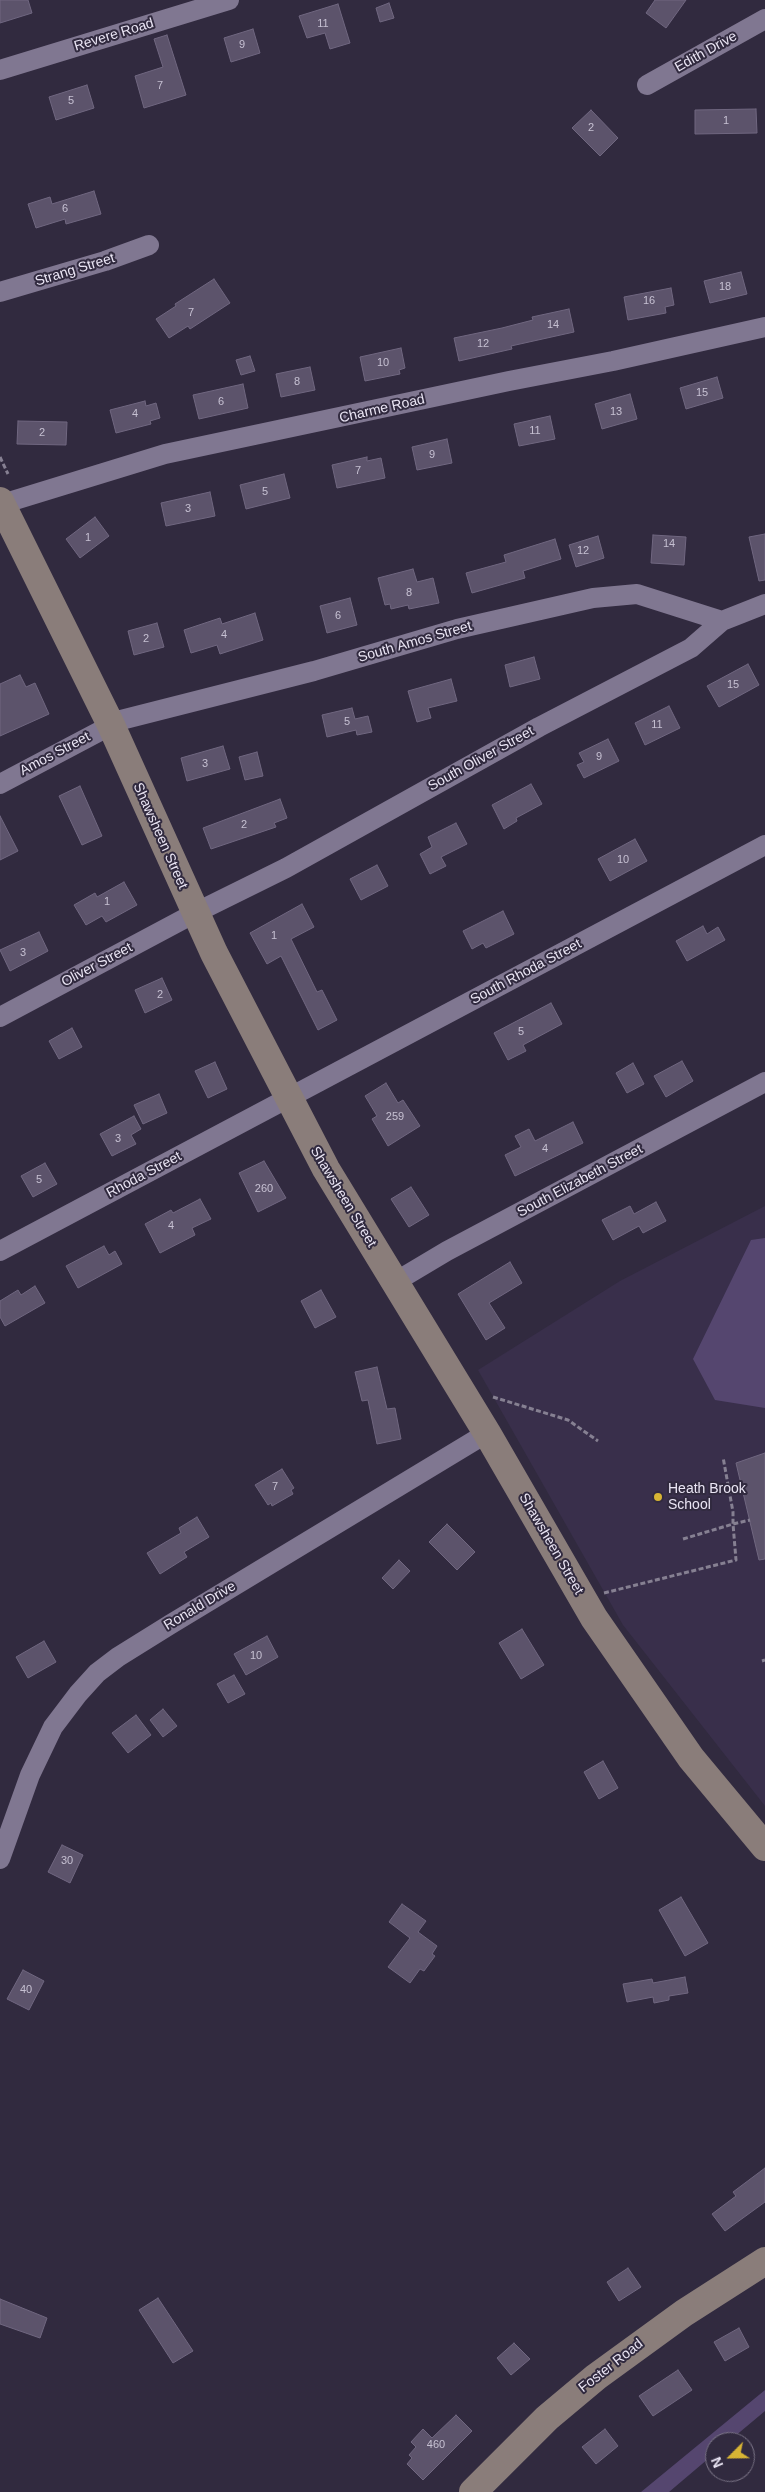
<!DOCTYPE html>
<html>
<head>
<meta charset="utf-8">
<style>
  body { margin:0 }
  #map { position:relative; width:765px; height:2492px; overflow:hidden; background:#312a3f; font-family:Arial,sans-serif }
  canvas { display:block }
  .north { position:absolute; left:705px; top:2432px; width:50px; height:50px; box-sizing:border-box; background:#312a3f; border:1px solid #7b7587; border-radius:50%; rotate:247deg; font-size:14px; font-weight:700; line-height:20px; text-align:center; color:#eae5f4 }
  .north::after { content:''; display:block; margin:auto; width:18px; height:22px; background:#d7b434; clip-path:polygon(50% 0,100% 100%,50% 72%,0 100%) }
</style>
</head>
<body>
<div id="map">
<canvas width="765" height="2492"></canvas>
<div class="north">N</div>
</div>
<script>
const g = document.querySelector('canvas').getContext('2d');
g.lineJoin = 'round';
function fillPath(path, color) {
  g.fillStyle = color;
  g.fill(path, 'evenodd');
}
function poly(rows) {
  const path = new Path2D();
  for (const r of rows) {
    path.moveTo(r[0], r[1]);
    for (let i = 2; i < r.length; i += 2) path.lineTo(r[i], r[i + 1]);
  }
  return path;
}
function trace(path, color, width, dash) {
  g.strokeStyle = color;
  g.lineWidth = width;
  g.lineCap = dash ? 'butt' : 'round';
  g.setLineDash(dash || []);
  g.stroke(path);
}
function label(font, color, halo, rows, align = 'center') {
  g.font = font + ' Arial,sans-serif';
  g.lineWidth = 4;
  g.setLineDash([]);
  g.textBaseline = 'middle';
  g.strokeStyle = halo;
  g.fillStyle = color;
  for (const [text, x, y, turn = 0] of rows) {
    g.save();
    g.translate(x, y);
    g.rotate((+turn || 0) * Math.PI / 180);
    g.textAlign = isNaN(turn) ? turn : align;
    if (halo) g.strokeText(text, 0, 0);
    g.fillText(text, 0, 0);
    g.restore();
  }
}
const built = poly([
  [765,1206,765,1806,623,1625,478,1370,620,1281]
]);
const green = poly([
  [765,1238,765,1408,715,1400,693,1359,751,1240],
  [765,2390,765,2411,728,2442,715,2442,715,2453,669,2492,641,2492]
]);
const building = poly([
  [0,0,28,0,32,13,0,23,0,0],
  [655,0,686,0,666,28,646,13,655,0],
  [389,3,394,18,380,22,376,8,389,3],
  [338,4,350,43,330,49,325,33,307,38,299,16,338,4],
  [253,29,260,53,231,62,224,38,253,29],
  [167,35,186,95,144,108,135,76,163,67,154,39,167,35],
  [87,85,94,108,56,120,49,97,87,85],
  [756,109,757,133,695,134,695,110,756,109],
  [591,110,618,138,600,156,572,128,591,110],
  [94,191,101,214,66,224,65,219,36,228,28,204,50,197,52,204,94,191],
  [741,272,747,294,710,303,704,281,741,272],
  [214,279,230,303,190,329,188,326,169,338,156,319,176,306,175,304,214,279],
  [671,288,674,305,665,307,666,313,628,320,624,297,671,288],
  [569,309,574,332,511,346,512,349,459,361,454,338,502,328,533,320,532,317,569,309],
  [401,348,405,368,399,370,400,374,365,381,360,357,401,348],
  [250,356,255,371,241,375,236,360,250,356],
  [310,367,315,390,281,397,276,374,310,367],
  [717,377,723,398,686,409,680,388,717,377],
  [243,384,248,408,199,419,193,395,243,384],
  [630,394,637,419,602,429,595,404,630,394],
  [145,401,146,406,156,403,160,418,150,421,151,424,116,433,110,410,145,401],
  [550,416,555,439,519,446,514,424,550,416],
  [18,421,67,422,66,445,17,444,18,421],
  [447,439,452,463,417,470,412,447,447,439],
  [367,457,367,461,381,458,385,478,337,488,332,465,367,457],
  [284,474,290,498,246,509,240,485,284,474],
  [210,492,215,516,166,526,161,503,210,492],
  [95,517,109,536,80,558,66,539,95,517],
  [765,534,765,580,759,581,749,537,765,534],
  [653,535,686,537,684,565,651,563,653,535],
  [598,536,604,558,576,567,569,545,598,536],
  [555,539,561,559,523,571,525,578,472,593,466,573,506,562,504,555,555,539],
  [413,569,417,582,433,578,439,603,409,609,408,605,391,609,390,604,385,605,378,578,413,569],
  [350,598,357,625,327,633,320,606,350,598],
  [255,613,263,640,220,654,217,645,191,653,184,630,220,618,222,624,255,613],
  [157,623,164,647,134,655,128,631,157,623],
  [534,657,540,679,510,687,505,665,534,657],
  [748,664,759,685,719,707,707,686,748,664],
  [20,675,26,687,35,683,49,714,0,736,0,684,20,675],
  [451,679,457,701,428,708,431,718,417,722,408,691,451,679],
  [669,706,680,728,645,745,635,723,669,706],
  [352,708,355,719,368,716,372,732,357,735,356,730,327,737,322,715,352,708],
  [608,739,619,761,584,778,577,765,584,762,579,753,608,739],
  [223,746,230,769,187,781,181,758,223,746],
  [257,752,263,776,245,780,239,757,257,752],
  [531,784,542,804,516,818,517,821,504,829,492,805,531,784],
  [80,786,102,836,82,845,59,796,80,786],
  [280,799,287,818,274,823,276,827,211,849,203,828,280,799],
  [0,816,18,851,0,860,0,816],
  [456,823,467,844,441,857,446,866,430,874,420,854,432,847,428,837,456,823],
  [635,839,647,861,610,881,598,859,635,839],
  [377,865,388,886,361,900,350,879,377,865],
  [124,882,137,905,106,922,102,916,86,925,74,905,95,893,97,897,124,882],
  [302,904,314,927,291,939,317,992,322,990,337,1020,318,1030,281,956,267,964,250,933,302,904],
  [503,911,514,934,486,948,483,943,472,949,463,931,503,911],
  [703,926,707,934,718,927,725,940,687,961,676,941,703,926],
  [39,932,48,951,10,971,0,950,39,932],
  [162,978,172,1000,145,1013,135,990,162,978],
  [551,1003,562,1024,523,1045,526,1051,508,1060,494,1033,551,1003],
  [72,1028,82,1047,59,1059,49,1041,72,1028],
  [682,1061,693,1081,666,1097,654,1076,682,1061],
  [215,1062,227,1089,208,1098,195,1071,215,1062],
  [633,1063,644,1084,627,1093,616,1073,633,1063],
  [386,1083,398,1103,403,1100,420,1126,388,1146,372,1119,377,1116,365,1096,386,1083],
  [159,1094,167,1113,143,1124,134,1105,159,1094],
  [134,1116,141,1129,131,1135,136,1144,112,1156,100,1134,134,1116],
  [573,1122,583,1143,515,1176,505,1155,521,1147,515,1136,529,1129,535,1141,573,1122],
  [264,1161,286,1198,258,1212,239,1173,264,1161],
  [45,1163,57,1184,33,1197,21,1176,45,1163],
  [411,1187,429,1215,409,1227,391,1199,411,1187],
  [200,1199,211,1219,192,1228,195,1235,160,1253,145,1224,171,1210,173,1213,200,1199],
  [656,1202,666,1221,643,1233,639,1226,613,1240,602,1220,630,1206,634,1214,656,1202],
  [104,1246,109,1255,115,1251,122,1264,78,1288,66,1266,104,1246],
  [510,1262,522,1283,489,1303,505,1328,486,1340,458,1294,510,1262],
  [35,1286,45,1303,5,1326,0,1317,0,1301,18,1290,21,1295,35,1286],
  [321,1290,336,1317,315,1328,301,1301,321,1290],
  [377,1367,387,1409,395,1408,401,1439,377,1444,368,1400,362,1401,355,1372,377,1367],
  [765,1453,765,1559,759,1560,736,1463,765,1453],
  [282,1469,294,1488,291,1490,293,1494,272,1506,271,1503,268,1505,255,1485,282,1469],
  [197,1517,209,1537,184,1552,187,1557,160,1574,147,1553,181,1533,179,1528,197,1517],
  [447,1524,475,1552,457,1570,429,1542,447,1524],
  [399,1560,410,1571,393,1589,382,1578,399,1560],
  [522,1629,544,1665,521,1679,499,1643,522,1629],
  [267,1636,278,1657,246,1675,234,1654,267,1636],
  [44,1641,56,1662,28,1678,16,1657,44,1641],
  [234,1675,245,1694,228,1703,217,1684,234,1675],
  [163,1709,177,1726,163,1737,150,1720,163,1709],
  [136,1715,151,1735,128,1753,112,1733,136,1715],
  [603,1761,618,1788,599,1799,584,1772,603,1761],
  [62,1845,83,1855,70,1883,48,1872,62,1845],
  [681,1897,708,1943,685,1956,659,1910,681,1897],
  [402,1904,426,1921,418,1932,437,1946,432,1954,435,1956,424,1971,420,1969,410,1983,388,1967,410,1938,389,1922,402,1904],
  [23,1970,44,1981,29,2010,7,1999,23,1970],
  [685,1977,688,1993,669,1996,669,2000,654,2003,653,1997,627,2002,623,1984,652,1979,653,1983,685,1977],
  [765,2168,765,2202,725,2231,712,2214,736,2196,733,2192,765,2168],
  [628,2268,641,2287,619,2301,607,2282,628,2268],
  [158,2298,193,2351,173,2363,139,2310,158,2298],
  [0,2299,47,2318,40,2338,0,2324,0,2299],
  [739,2328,749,2347,725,2361,714,2342,739,2328],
  [514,2343,530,2359,511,2375,497,2358,514,2343],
  [678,2370,692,2390,653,2416,639,2396,678,2370],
  [456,2415,472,2431,423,2480,407,2464,412,2458,409,2455,416,2447,411,2442,423,2429,432,2438,456,2415],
  [605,2429,618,2446,596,2464,582,2447,605,2429]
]);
const path = poly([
  [0,457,8,474],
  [493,1397,568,1420,598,1441],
  [683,1539,733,1524,733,1512,723,1457],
  [604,1593,736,1560,733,1524,750,1520],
  [762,1661,765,1660]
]);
const street = poly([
  [0,70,229,0],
  [647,85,765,19],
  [0,292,105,261,149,245],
  [2,504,165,454,509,381,613,361,765,327],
  [0,784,121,720,314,671,457,629,593,598,637,594,722,621],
  [0,1017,195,913,286,868,539,727,691,648,722,621,765,604],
  [0,1251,765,845],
  [395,1282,447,1251,765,1082],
  [0,1859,30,1775,53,1727,78,1694,97,1673,118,1657,171,1624,487,1433]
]);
const secondary = poly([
  [0,501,111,725,214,953,326,1169,487,1433,594,1618,691,1758,765,1847],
  [473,2492,547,2418,596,2377,684,2313,765,2261]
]);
const markers = [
  [658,1497,5,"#d7b434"]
];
const numberNames = [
  ["11",323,24],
  ["9",242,45],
  ["7",160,86],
  ["5",71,101],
  ["1",726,121],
  ["2",591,128],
  ["6",65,209],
  ["18",725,287],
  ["16",649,301],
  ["7",191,313],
  ["14",553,325],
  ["12",483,344],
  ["10",383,363],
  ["8",297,382],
  ["15",702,393],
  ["6",221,402],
  ["13",616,412],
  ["4",135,414],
  ["11",535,431],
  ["2",42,433],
  ["9",432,455],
  ["7",358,471],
  ["5",265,492],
  ["3",188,509],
  ["1",88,538],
  ["14",669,544],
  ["12",583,551],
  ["8",409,593],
  ["6",338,616],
  ["4",224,635],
  ["2",146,639],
  ["15",733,685],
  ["5",347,722],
  ["11",657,725],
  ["9",599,757],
  ["3",205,764],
  ["2",244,825],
  ["10",623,860],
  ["1",107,902],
  ["1",274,936],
  ["3",23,953],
  ["2",160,995],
  ["5",521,1032],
  ["259",395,1117],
  ["3",118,1139],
  ["4",545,1149],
  ["5",39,1180],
  ["260",264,1189],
  ["4",171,1226],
  ["7",275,1487],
  ["10",256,1656],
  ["30",67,1861],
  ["40",26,1990],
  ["460",436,2445]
];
const streetNames = [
  ["Revere Road",114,35,-17],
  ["Edith Drive",706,52,-29],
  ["Strang Street",75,270,-17],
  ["Charme Road",382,409,-13],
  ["South Amos Street",415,642,-16],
  ["Amos Street",55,754,-28],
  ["South Oliver Street",481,759,-29],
  ["Shawsheen Street",160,836,66],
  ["Oliver Street",97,965,-28],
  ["South Rhoda Street",526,972,-28],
  ["Rhoda Street",144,1175,-28],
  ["South Elizabeth Street",580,1181,-28],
  ["Shawsheen Street",343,1197,59],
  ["Shawsheen Street",551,1544,60],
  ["Ronald Drive",200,1606,-31],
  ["Foster Road",611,2366,-38]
];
const poiNames = [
  ["Heath Brook",668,1489],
  ["School",668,1505]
];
fillPath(built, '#392f4b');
fillPath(green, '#55466f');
fillPath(building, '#5c536b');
trace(building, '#706780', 1);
trace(path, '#868092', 3, [5, 2.5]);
trace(street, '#807791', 20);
trace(secondary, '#8a7d7a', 28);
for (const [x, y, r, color] of markers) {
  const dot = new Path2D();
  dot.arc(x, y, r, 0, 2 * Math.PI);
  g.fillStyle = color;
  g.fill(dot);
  trace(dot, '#312a3f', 2);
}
label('11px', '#c6c0d2', null, numberNames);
label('14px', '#eae5f4', '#312a3f', streetNames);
label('14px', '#eae5f4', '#312a3f', poiNames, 'left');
</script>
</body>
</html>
